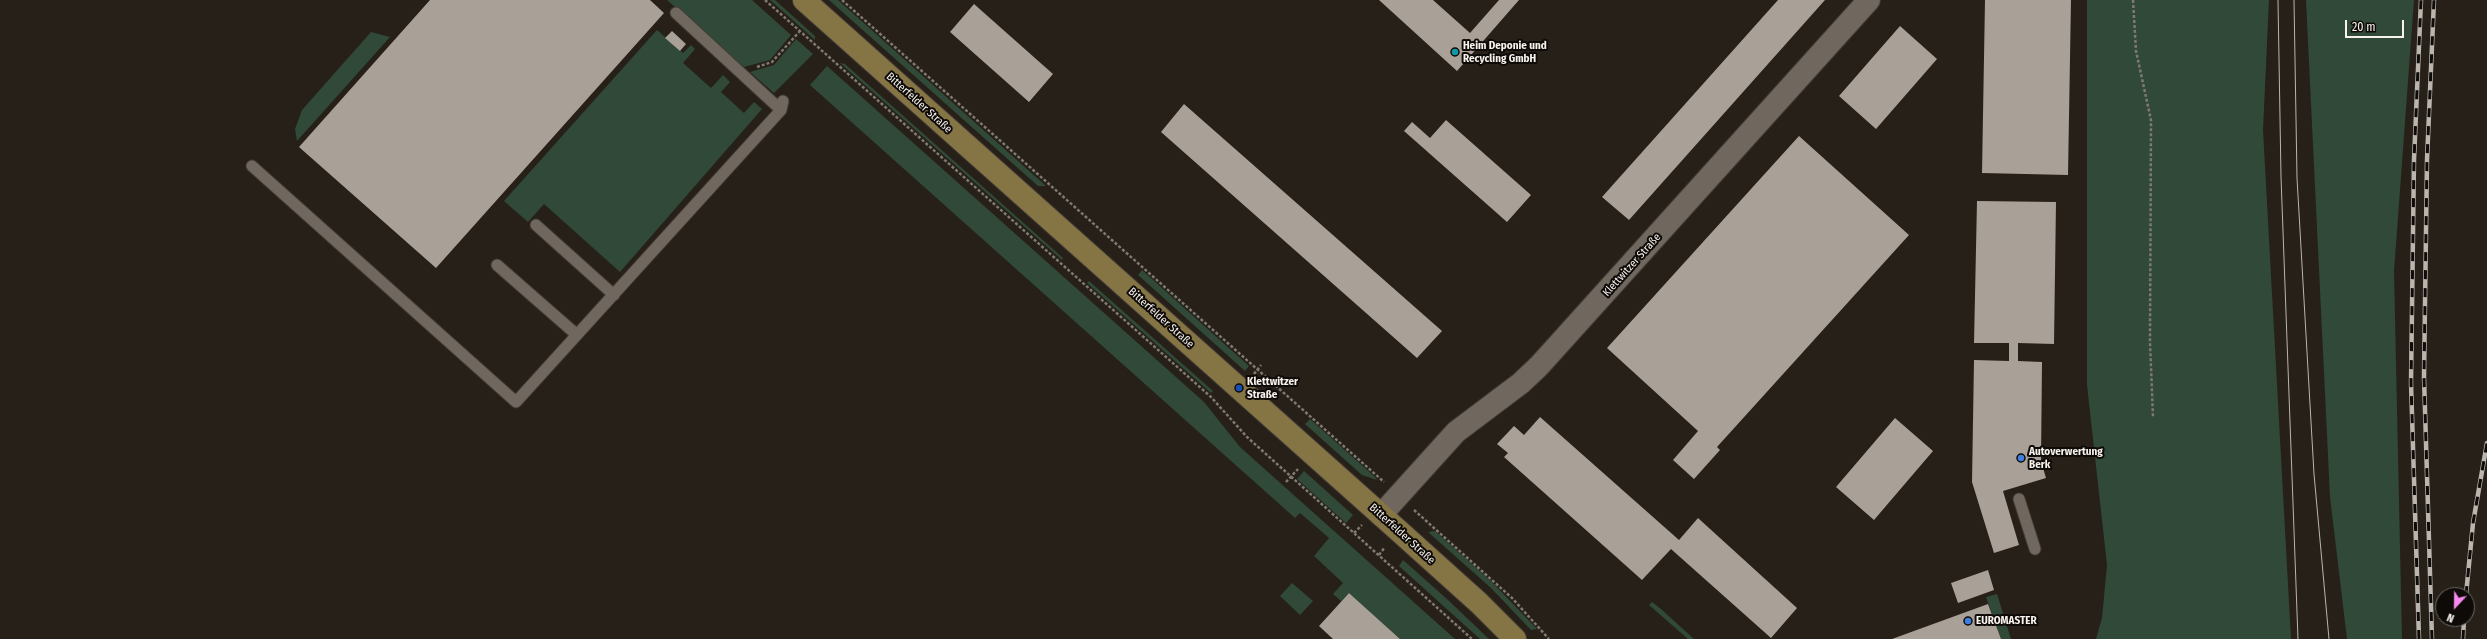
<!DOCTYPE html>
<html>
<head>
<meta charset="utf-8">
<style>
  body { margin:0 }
  #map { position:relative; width:2487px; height:639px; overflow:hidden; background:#272018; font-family:"Fira Sans Condensed",sans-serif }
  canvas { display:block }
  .north { position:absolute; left:2435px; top:587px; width:40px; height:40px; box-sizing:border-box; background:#0d0a07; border:1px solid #6b6763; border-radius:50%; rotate:202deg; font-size:11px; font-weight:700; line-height:16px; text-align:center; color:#f8f2ed }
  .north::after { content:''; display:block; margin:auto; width:14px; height:18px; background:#f689ee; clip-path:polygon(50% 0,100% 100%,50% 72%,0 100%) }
  .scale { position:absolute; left:2345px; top:20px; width:59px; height:18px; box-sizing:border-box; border:2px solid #f8f2ed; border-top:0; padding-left:5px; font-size:12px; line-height:14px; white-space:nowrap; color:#f8f2ed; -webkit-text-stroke:3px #0d0a07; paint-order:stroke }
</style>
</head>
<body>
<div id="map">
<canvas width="2487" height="639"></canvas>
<div class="north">N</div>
<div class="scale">20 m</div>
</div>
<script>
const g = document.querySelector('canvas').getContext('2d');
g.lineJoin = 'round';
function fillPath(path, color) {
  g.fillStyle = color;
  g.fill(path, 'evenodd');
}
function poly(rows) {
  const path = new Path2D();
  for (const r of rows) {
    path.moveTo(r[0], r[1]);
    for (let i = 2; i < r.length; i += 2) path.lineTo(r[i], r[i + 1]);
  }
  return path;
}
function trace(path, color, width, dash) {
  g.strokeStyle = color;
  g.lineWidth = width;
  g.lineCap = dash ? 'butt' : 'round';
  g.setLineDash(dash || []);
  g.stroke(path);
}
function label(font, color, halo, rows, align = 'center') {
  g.font = font + ' "Fira Sans Condensed",sans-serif';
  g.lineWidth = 4;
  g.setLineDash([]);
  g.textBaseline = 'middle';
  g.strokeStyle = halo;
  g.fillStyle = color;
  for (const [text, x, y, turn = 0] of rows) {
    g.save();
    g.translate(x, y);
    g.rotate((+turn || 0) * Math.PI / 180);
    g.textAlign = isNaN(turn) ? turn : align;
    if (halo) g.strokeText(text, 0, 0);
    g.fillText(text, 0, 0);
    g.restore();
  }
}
const green = poly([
  [667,0,752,0,791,35,770,60,744,67],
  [770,0,775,0,815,36,815,40],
  [829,0,838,0,1046,186,1038,186],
  [2087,0,2269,0,2263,130,2291,639,2096,639,2102,618,2107,565,2087,385],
  [2306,0,2414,0,2394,271,2402,639,2347,639,2330,497],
  [657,30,683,53,691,45,695,49,683,63,711,88,723,75,730,82,721,92,744,113,754,102,762,109,620,272,544,204,528,222,504,201],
  [371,32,390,37,297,141,295,129,302,110],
  [796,39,813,54,774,93,750,72,774,65],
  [840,63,845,64,1063,258,1062,260],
  [827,66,1204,402,1240,447,1455,639,1400,639,1349,593,1341,601,1333,594,1343,583,1314,556,1329,538,1300,513,1295,518,810,85],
  [1142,270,1249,366,1245,371,1138,275],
  [1089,281,1213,391,1211,393,1087,283],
  [1310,419,1375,477,1377,480,1362,475,1305,424],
  [1304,471,1353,515,1346,523,1297,479],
  [1435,531,1491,581,1537,629,1531,630,1491,588,1428,532],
  [1403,560,1447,599,1489,639,1480,639,1399,566],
  [1292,583,1313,601,1300,615,1280,596],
  [1997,594,2011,639,2001,639,1986,597],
  [1652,602,1661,609,1694,639,1688,639,1649,605]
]);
const building = poly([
  [430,0,650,0,664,13,436,268,299,147],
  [1379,0,1433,0,1470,33,1499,0,1519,0,1457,71],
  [1778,0,1825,0,1629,220,1602,197],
  [1985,0,2071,0,2068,175,1982,173],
  [974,4,1053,74,1029,102,950,32],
  [1900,26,1937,59,1876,129,1839,96],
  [672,31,686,44,680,51,665,38],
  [1184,104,1442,331,1417,358,1161,132],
  [1446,120,1531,195,1507,222,1404,131,1412,122,1430,138],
  [1799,136,1909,235,1717,447,1720,450,1694,479,1673,460,1698,431,1607,348],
  [1977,201,2056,202,2054,344,2018,343,2018,361,2042,362,2041,461,2046,478,2003,491,2019,545,1994,553,1972,482,1974,360,2009,361,2009,343,1974,343],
  [1540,417,1679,540,1698,518,1797,608,1771,638,1671,549,1642,580,1504,457,1508,453,1497,444,1514,426,1524,435],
  [1895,418,1933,451,1874,520,1836,487],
  [1988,570,1994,590,1958,603,1951,583],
  [1349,593,1400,639,1333,639,1319,626],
  [1988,604,2001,639,1892,639]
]);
const path = poly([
  [765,0,1211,397,1247,437,1472,639],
  [842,0,1384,482],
  [2133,0,2136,51,2151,120,2150,342,2153,417],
  [757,67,772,62,800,31],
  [1254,374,1261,365],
  [1286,482,1298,469],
  [1414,510,1512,598,1549,639],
  [1354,533,1362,525],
  [1379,555,1385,547]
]);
const lane = poly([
  [676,13,781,110],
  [252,166,516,402,781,110,783,101],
  [536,225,614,295],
  [497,265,577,335],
  [2019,499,2035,549]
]);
const street = poly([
  [1381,515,1456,432,1521,383,1539,366,1869,0]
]);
const secondary = poly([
  [804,0,1399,531,1479,603,1515,639]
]);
const tram = poly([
  [2278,0,2281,177,2298,639],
  [2294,0,2297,178,2314,474,2329,639]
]);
const rail = poly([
  [2466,595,2473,523,2487,443],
  [2419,639,2411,383,2414,160,2421,0],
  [2432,639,2424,377,2427,160,2434,0],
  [2463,639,2464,619]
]);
const markers = [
  [1455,52,4,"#0f9aa8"],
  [1239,388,4,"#1a4fb4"],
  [2021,458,4,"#3f7fe0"],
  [1968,621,4,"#3f7fe0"]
];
const poiNames = [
  ["Heim Deponie und",1463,46],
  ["Recycling GmbH",1463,59],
  ["Klettwitzer",1247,382],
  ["Straße",1247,395],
  ["Autoverwertung",2029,452],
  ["Berk",2029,465],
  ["EUROMASTER",1976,621]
];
const streetNames = [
  ["Bitterfelder Straße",919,103,42],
  ["Klettwitzer Straße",1632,265,-48],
  ["Bitterfelder Straße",1161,318,42],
  ["Bitterfelder Straße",1402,534,42]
];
fillPath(green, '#304938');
fillPath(building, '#a9a097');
trace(lane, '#433c37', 13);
trace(street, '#433c37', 24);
trace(secondary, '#433c37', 24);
trace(path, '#7f7972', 2.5, [3, 2]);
trace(lane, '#70675e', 11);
trace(street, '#70675e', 22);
trace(secondary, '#857545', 22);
trace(tram, '#bbb5af', 1);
trace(rail, '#bbb5af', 4.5);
trace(rail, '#0d0a07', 3, [9]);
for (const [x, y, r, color] of markers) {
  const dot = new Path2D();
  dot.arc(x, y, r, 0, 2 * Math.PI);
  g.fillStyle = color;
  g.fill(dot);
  trace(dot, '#0d0a07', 1.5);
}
label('bold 11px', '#f8f2ed', '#0d0a07', poiNames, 'left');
label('11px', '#f8f2ed', '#0d0a07', streetNames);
</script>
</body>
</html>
